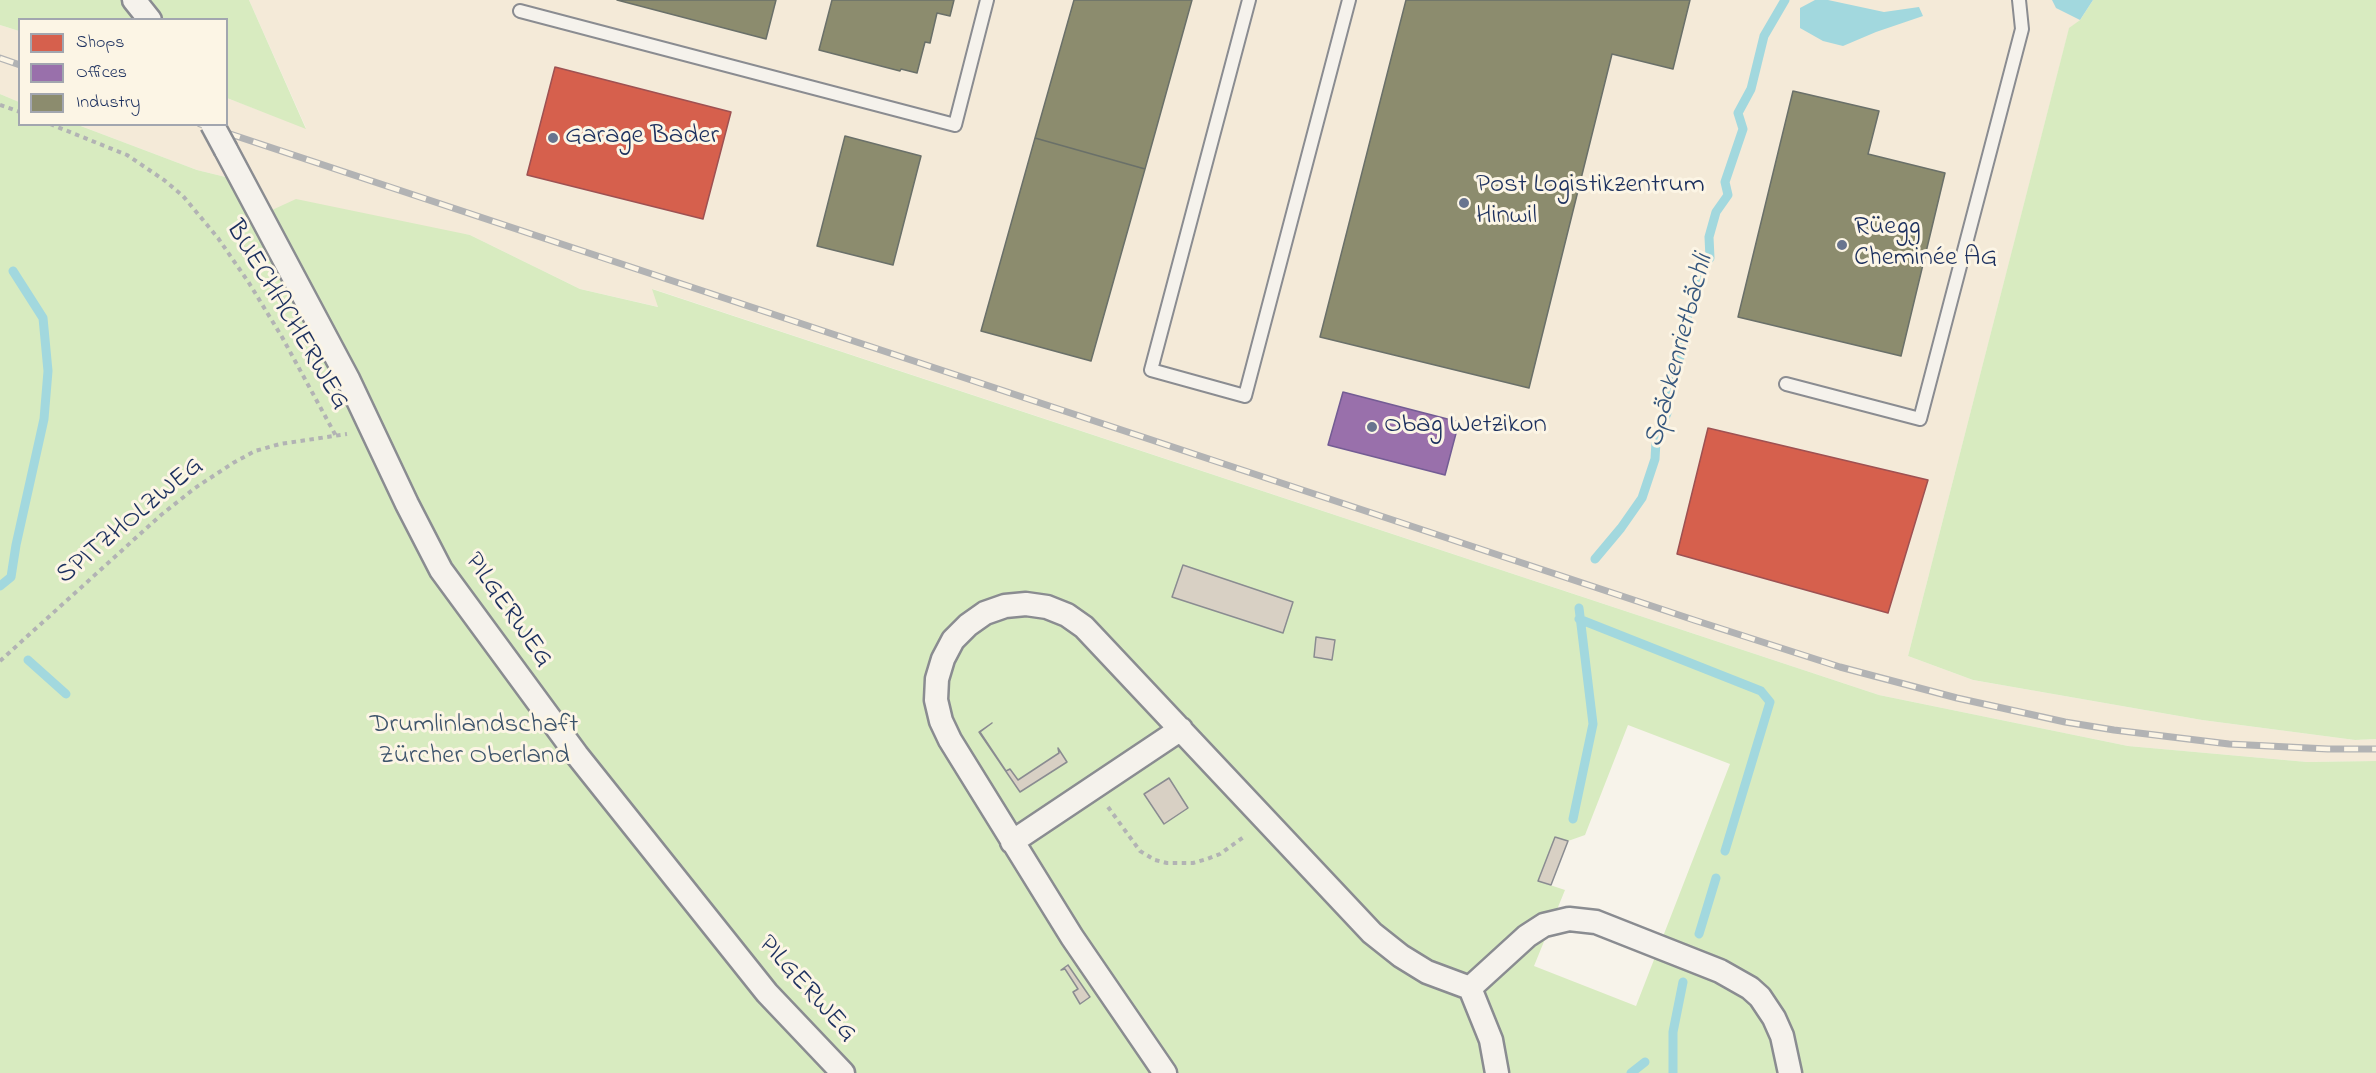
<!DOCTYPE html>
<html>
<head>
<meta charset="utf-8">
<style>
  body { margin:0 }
  #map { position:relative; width:2376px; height:1073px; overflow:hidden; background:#f7f3ea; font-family:"Indie Flower",sans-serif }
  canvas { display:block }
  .legend { position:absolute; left:18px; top:18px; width:210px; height:108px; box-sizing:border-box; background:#fcf5e5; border:2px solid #a2a6af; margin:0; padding:8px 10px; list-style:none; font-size:18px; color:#1b2f5e }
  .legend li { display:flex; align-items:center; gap:12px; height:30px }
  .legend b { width:30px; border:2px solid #a2a6af }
</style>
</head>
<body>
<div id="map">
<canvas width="2376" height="1073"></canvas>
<ul class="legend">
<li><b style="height:16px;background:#d6604d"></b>Shops</li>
<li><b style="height:16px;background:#9970ab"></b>Offices</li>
<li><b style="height:16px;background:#8c8c6e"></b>Industry</li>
</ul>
</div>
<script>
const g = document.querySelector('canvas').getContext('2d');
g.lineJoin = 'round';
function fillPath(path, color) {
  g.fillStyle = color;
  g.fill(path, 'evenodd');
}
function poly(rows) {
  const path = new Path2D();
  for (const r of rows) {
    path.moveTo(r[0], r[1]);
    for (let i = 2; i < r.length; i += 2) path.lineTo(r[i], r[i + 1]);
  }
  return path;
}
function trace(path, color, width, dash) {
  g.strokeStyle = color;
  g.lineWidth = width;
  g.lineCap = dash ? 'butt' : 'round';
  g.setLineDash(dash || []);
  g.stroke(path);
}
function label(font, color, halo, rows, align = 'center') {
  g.font = font + ' "Indie Flower",sans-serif';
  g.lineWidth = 6;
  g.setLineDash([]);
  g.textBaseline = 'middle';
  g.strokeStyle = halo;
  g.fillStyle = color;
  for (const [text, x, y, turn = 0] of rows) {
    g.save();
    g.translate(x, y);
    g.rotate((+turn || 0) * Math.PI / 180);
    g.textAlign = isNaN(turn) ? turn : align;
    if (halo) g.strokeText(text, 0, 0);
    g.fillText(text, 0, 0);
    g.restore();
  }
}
const built = poly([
  [249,0,2093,0,2080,20,2069,29,1908,656,1973,680,2202,720,2355,740,2376,739,2376,761,2307,762,2128,746,1879,695,653,289,659,307,580,289,470,235,272,210,246,182,197,170,78,125,226,124,227,98,306,128],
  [0,25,19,31,19,102,0,94]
]);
const green = poly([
  [0,0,249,0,306,129,227,98,226,20,20,20,19,31,0,25],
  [2093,0,2376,0,2376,739,2355,740,2202,720,1973,680,1908,656,2069,28,2080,20],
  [0,94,19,102,20,124,78,125,197,170,246,182,272,210,296,199,470,235,580,289,658,307,652,289,1879,695,2128,746,2307,762,2376,761,2376,1073,0,1073],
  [1628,725,1730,764,1636,1006,1534,966,1565,890,1538,881,1555,837,1568,841,1585,835]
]);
const water = poly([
  [1815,0,1828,0,1884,12,1919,7,1923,16,1876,32,1843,46,1823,41,1800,28,1800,8],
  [2052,0,2093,0,2080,20,2056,8]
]);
const shops = poly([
  [555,67,731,112,703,219,527,175,555,67],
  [1708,428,1928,480,1888,613,1677,554,1708,428]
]);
const offices = poly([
  [1343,392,1459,422,1445,475,1328,445,1343,392]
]);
const industry = poly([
  [617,0,776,0,766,39,617,0],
  [832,0,954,0,950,16,937,13,930,43,925,42,917,73,901,69,900,71,819,50,832,0],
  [1074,0,1192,0,1145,169,1035,138,1074,0],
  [1406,0,1690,0,1673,69,1612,54,1529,388,1320,337,1406,0],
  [1793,91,1879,111,1868,154,1945,173,1901,356,1738,317,1793,91],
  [845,136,921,156,893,265,817,246,845,136],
  [1035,138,1145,169,1091,361,981,331,1035,138]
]);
const stream = poly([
  [1595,559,1621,528,1642,498,1655,459,1656,441,1667,413,1668,389,1683,349,1683,325,1698,295,1698,275,1710,258,1709,237,1716,212,1728,195,1725,182,1743,129,1738,113,1751,89,1764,36,1785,0],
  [0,586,11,577,16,545,44,419,48,371,43,318,13,271],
  [1579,619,1761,691,1770,702,1725,851],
  [28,660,66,694],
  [1573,819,1593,724,1579,608],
  [1699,934,1716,878],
  [1631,1073,1645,1062],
  [1673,1073,1673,1032,1683,982]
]);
const building = poly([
  [1183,565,1293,602,1283,633,1172,597,1183,565],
  [1316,637,1335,640,1332,660,1314,657,1316,637],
  [992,723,980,732,1006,771,1010,769,1018,780,1059,753,1058,748,1067,762,1020,792,979,732,992,723],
  [1169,778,1188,808,1164,824,1144,794,1169,778],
  [1555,837,1568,841,1551,885,1538,881,1555,837],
  [1068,965,1090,997,1080,1004,1073,992,1078,989,1065,969,1061,970,1068,965]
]);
const path = poly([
  [0,105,20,112],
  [50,124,127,155,164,180,183,196,218,238,249,283,282,337,336,436],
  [0,661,161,515,195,488,233,463,255,451,280,444,347,434],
  [1108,807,1140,851,1155,860,1167,863,1193,863,1207,859,1220,854,1245,836]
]);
const lane = poly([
  [1249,0,1151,370,1245,396,1349,0],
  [520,11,955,125,987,0],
  [1786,384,1920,419,2022,29,2019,0]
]);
const street = poly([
  [134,0,150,20],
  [226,150,348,379,407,504,441,570,577,755,767,993,843,1073],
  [1012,842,1181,729],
  [1470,988,1527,936,1544,925,1569,919,1596,922,1720,971,1750,988,1760,997,1774,1018,1782,1036,1790,1073],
  [1165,1073,1072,937,950,740,941,721,936,700,937,679,943,659,953,640,968,625,985,613,1005,606,1026,604,1047,607,1067,615,1084,627,1372,933,1401,956,1427,972,1470,988,1491,1040,1497,1073]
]);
const rail = poly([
  [0,58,20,65],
  [200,124,1694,620,1840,667,1957,698,2065,722,2114,730,2229,744,2328,749,2376,749]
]);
const streetBridge = poly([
  [212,124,226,150]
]);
const markers = [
  [553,138,6,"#68748f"],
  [1464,203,6,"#68748f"],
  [1842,245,6,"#68748f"],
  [1372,427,6,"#68748f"]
];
const poiNames = [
  ["Garage Bader",565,138],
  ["Post Logistikzentrum",1476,187],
  ["Hinwil",1476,218],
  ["Rüegg",1854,229],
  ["Cheminée AG",1854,260],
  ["Obag Wetzikon",1384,427]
];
const streetNames = [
  ["BUECHACHERWEG",286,316,59],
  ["SPITZHOLZWEG",131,522,-40],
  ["PILGERWEG",507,611,55],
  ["PILGERWEG",806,990,48]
];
const parkNames = [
  ["Drumlinlandschaft",474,727],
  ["Zürcher Oberland",474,758]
];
const waterNames = [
  ["Späckenrietbächli",1681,351,-75]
];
fillPath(built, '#f4ead8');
fillPath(green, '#d8ebc0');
fillPath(water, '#a2d8de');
fillPath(shops, '#d6604d');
trace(shops, '#9e5152', 1.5);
fillPath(offices, '#9970ab');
trace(offices, '#735c94', 1.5);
fillPath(industry, '#8c8c6e');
trace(industry, '#6a7069', 1.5);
trace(stream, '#a2d8de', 9);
fillPath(building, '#d8d0c4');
trace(building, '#8a8c91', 1.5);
trace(lane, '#8a8c91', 16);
trace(street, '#8a8c91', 27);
trace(path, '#b2b3b4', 4, [4.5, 4.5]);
trace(lane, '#f5f2ec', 12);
trace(street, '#f5f2ec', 22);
trace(rail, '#b2b3b4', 7);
trace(rail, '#fcf5e5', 4.5, [14]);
trace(streetBridge, '#8a8c91', 27, []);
trace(streetBridge, '#f5f2ec', 22);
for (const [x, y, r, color] of markers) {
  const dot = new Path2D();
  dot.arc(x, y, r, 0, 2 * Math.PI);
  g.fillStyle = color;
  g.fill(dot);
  trace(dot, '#fcf5e5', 2);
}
label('27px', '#1b2f5e', '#fcf5e5', poiNames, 'left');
label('27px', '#1b2f5e', '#fcf5e5', streetNames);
label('27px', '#3c536b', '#fcf5e5', parkNames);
label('italic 28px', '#34567d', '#fcf5e5', waterNames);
</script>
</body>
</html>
